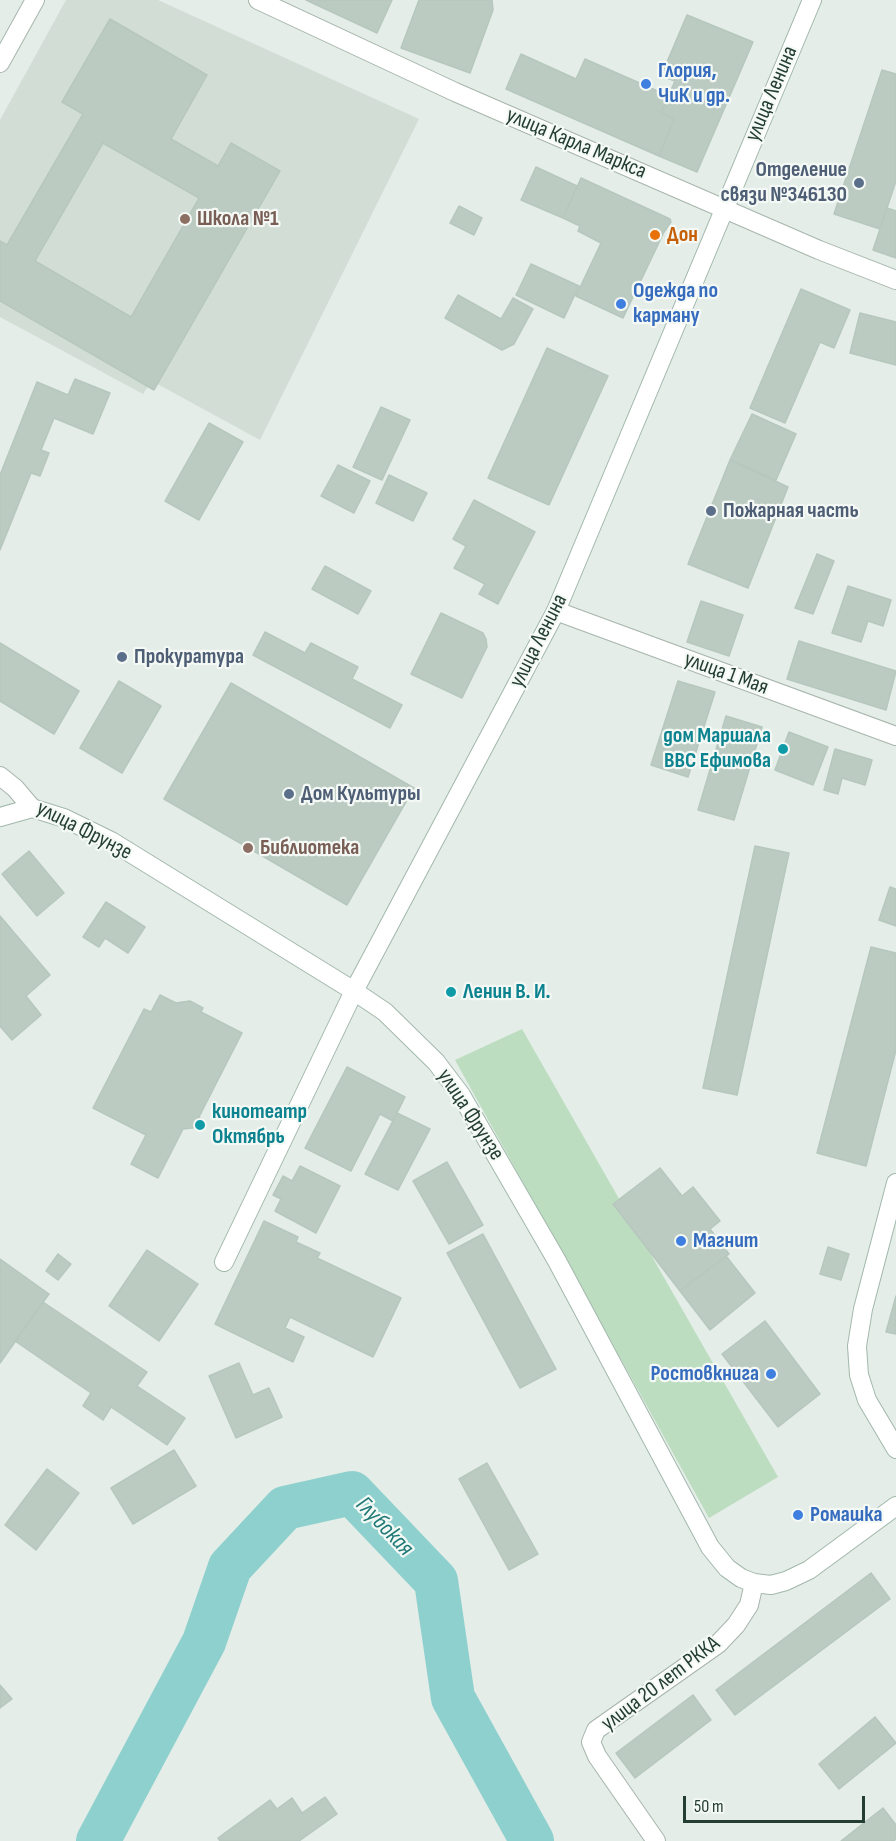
<!DOCTYPE html>
<html>
<head>
<meta charset="utf-8">
<style>
  body { margin:0 }
  #map { position:relative; width:896px; height:1841px; overflow:hidden; background:#e4ede7; font-family:"Sofia Sans Condensed",sans-serif }
  canvas { display:block }
  .scale { position:absolute; left:683px; top:1796px; width:182px; height:27px; box-sizing:border-box; border:3px solid #243e32; border-top:0; padding-left:8px; font-size:18px; line-height:21px; white-space:nowrap; color:#243e32; -webkit-text-stroke:4px #f4f9f6; paint-order:stroke }
</style>
</head>
<body>
<div id="map">
<canvas width="896" height="1841"></canvas>
<div class="scale">50 m</div>
</div>
<script>
const g = document.querySelector('canvas').getContext('2d');
g.lineJoin = 'round';
function fillPath(path, color) {
  g.fillStyle = color;
  g.fill(path, 'evenodd');
}
function poly(rows) {
  const path = new Path2D();
  for (const r of rows) {
    path.moveTo(r[0], r[1]);
    for (let i = 2; i < r.length; i += 2) path.lineTo(r[i], r[i + 1]);
  }
  return path;
}
function trace(path, color, width, dash) {
  g.strokeStyle = color;
  g.lineWidth = width;
  g.lineCap = dash ? 'butt' : 'round';
  g.setLineDash(dash || []);
  g.stroke(path);
}
function label(font, color, halo, rows, align = 'center') {
  g.font = font + ' "Sofia Sans Condensed",sans-serif';
  g.lineWidth = 4.5;
  g.setLineDash([]);
  g.textBaseline = 'middle';
  g.strokeStyle = halo;
  g.fillStyle = color;
  for (const [text, x, y, turn = 0] of rows) {
    g.save();
    g.translate(x, y);
    g.rotate((+turn || 0) * Math.PI / 180);
    g.textAlign = isNaN(turn) ? turn : align;
    if (halo) g.strokeText(text, 0, 0);
    g.fillText(text, 0, 0);
    g.restore();
  }
}
const built = poly([
  [66,0,158,0,419,119,260,440,152,381,143,394,0,317,0,120]
]);
const green = poly([
  [522,1029,778,1477,709,1518,455,1060]
]);
const river = poly([
  [98,1841,204,1642,230,1567,285,1508,352,1493,436,1581,453,1698,532,1841]
]);
const building = poly([
  [306,0,392,0,377,33,306,0],
  [419,0,492,0,493,10,470,73,401,48,419,0],
  [687,15,753,42,697,172,659,156,674,119,661,113,675,81,661,76,687,15],
  [110,19,207,75,171,139,218,166,231,143,280,171,154,390,0,301,0,241,7,245,83,114,62,102,110,19],
  [103,143,199,198,131,317,35,261,103,143],
  [521,54,576,79,585,59,669,96,661,113,674,119,659,156,506,89,521,54],
  [882,70,896,74,896,181,880,229,834,214,882,70],
  [536,167,577,186,563,218,521,200,536,167],
  [581,178,670,219,671,222,664,232,623,318,576,296,601,243,578,231,580,226,563,218,581,178],
  [459,206,482,218,474,235,450,223,459,206],
  [887,208,896,211,896,258,873,250,887,208],
  [531,264,579,286,564,318,516,295,531,264],
  [801,289,850,310,834,348,820,342,785,423,750,408,801,289],
  [458,295,501,319,513,298,533,309,514,344,502,350,445,318,458,295],
  [860,313,896,322,896,365,850,353,860,313],
  [547,348,608,376,549,505,488,478,547,348],
  [75,379,110,393,93,434,54,418,41,450,49,453,40,476,31,473,0,550,0,475,37,382,68,395,75,379],
  [381,407,410,420,382,480,353,467,381,407],
  [752,414,796,434,776,480,730,460,752,414],
  [209,423,243,442,199,520,165,501,209,423],
  [730,460,788,487,748,588,688,564,730,460],
  [338,465,370,481,354,513,321,496,338,465],
  [389,475,427,493,413,521,376,503,389,475],
  [474,500,535,532,498,604,479,594,485,584,454,568,466,546,453,539,474,500],
  [817,554,834,561,813,614,795,608,817,554],
  [325,566,371,591,358,614,312,589,325,566],
  [848,586,891,600,883,626,868,621,861,642,832,633,848,586],
  [701,601,743,615,729,656,687,642,701,601],
  [441,613,483,633,486,639,487,647,462,698,411,674,441,613],
  [265,632,305,653,311,643,358,667,352,679,402,705,390,728,253,655,265,632],
  [799,641,896,671,886,710,787,679,799,641],
  [0,643,79,691,54,734,0,701,0,643],
  [119,681,161,706,122,773,80,748,119,681],
  [678,681,715,692,688,777,651,765,678,681],
  [231,683,414,788,347,905,164,799,231,683],
  [726,716,762,727,734,820,698,810,726,716],
  [789,732,828,747,813,785,775,770,789,732],
  [835,749,872,760,865,785,842,778,838,794,824,790,835,749],
  [755,846,789,853,737,1095,703,1088,755,846],
  [29,851,64,893,37,916,2,874,29,851],
  [890,887,896,889,896,926,879,920,890,887],
  [106,902,145,927,128,953,105,938,99,947,83,937,106,902],
  [0,916,50,975,26,996,41,1015,12,1040,0,1026,0,916],
  [871,947,896,953,896,1050,866,1166,817,1153,871,947],
  [160,995,176,1003,190,1001,203,1008,201,1012,242,1033,199,1117,204,1123,201,1127,183,1129,158,1178,131,1164,146,1135,93,1108,144,1009,151,1012,160,995],
  [347,1067,405,1097,393,1121,380,1114,351,1171,305,1148,347,1067],
  [397,1113,430,1129,398,1190,365,1174,397,1113],
  [447,1162,483,1225,449,1244,413,1181,447,1162],
  [300,1166,340,1186,316,1233,275,1211,281,1199,273,1195,283,1176,292,1181,300,1166],
  [660,1168,682,1196,693,1187,720,1221,710,1229,729,1254,680,1291,613,1204,660,1168],
  [264,1221,298,1237,296,1242,320,1253,317,1258,401,1298,373,1357,290,1317,285,1328,304,1337,293,1362,215,1324,264,1221],
  [483,1234,556,1369,520,1388,447,1253,483,1234],
  [828,1247,849,1254,841,1280,820,1274,828,1247],
  [147,1250,198,1284,159,1341,109,1306,147,1250],
  [58,1254,71,1264,58,1280,46,1271,58,1254],
  [726,1256,755,1293,710,1330,680,1291,726,1256],
  [0,1259,49,1294,0,1363,0,1259],
  [896,1296,896,1334,886,1332,896,1296],
  [43,1302,147,1372,137,1386,185,1418,167,1445,111,1407,103,1420,83,1406,91,1393,15,1341,43,1302],
  [765,1321,820,1394,778,1427,722,1354,765,1321],
  [239,1363,253,1395,269,1388,282,1417,236,1438,209,1376,239,1363],
  [174,1450,196,1486,133,1524,111,1488,174,1450],
  [487,1463,538,1554,509,1570,459,1479,487,1463],
  [47,1469,79,1493,36,1550,5,1525,47,1469],
  [871,1573,890,1599,735,1715,716,1690,871,1573],
  [0,1685,12,1699,0,1708,0,1685],
  [693,1695,711,1720,635,1778,616,1753,693,1695],
  [875,1717,896,1743,839,1789,819,1764,875,1717],
  [325,1797,337,1814,299,1841,220,1841,218,1838,270,1800,277,1809,292,1798,302,1813,325,1797],
  [883,1808,896,1825,896,1839,893,1841,841,1841,883,1808]
]);
const street = poly([
  [258,0,455,92,819,250,896,280],
  [0,63,35,0],
  [556,611,896,736],
  [0,776,15,788,32,808],
  [656,1841,597,1756,591,1742,596,1730,718,1644,736,1625,749,1605,754,1583]
]);
const secondary = poly([
  [0,817,32,808,64,818,111,841,354,991,385,1012,436,1062,461,1095,557,1261,710,1547,727,1568,741,1578,754,1583,771,1585,786,1581,809,1570,896,1506],
  [896,1183,863,1309,857,1346,859,1375,867,1400,896,1449],
  [224,1262,354,991,556,611,812,0]
]);
const markers = [
  [646,84,6,"#3f7fe0"],
  [859,183,6,"#5c6f8a"],
  [185,219,6,"#8d6e63"],
  [655,235,6,"#e8710a"],
  [621,304,6,"#3f7fe0"],
  [711,511,6,"#5c6f8a"],
  [122,657,6,"#5c6f8a"],
  [783,749,6,"#0f9aa8"],
  [289,794,6,"#5c6f8a"],
  [248,848,6,"#8d6e63"],
  [451,992,6,"#0f9aa8"],
  [200,1125,6,"#0f9aa8"],
  [681,1241,6,"#3f7fe0"],
  [771,1374,6,"#3f7fe0"],
  [798,1515,6,"#3f7fe0"]
];
const shopNames = [
  ["Глория,",658,71],
  ["ЧиК и др.",658,96],
  ["Одежда по",633,291],
  ["карману",633,316],
  ["Магнит",693,1241],
  ["Ростовкнига",759,1374,"right"],
  ["Ромашка",810,1515]
];
const streetNames = [
  ["улица Ленина",772,94,-67],
  ["улица Карла Маркса",576,144,23],
  ["улица Ленина",539,641,-63],
  ["улица 1 Мая",726,674,20],
  ["улица Фрунзе",84,831,27],
  ["улица Фрунзе",470,1115,57],
  ["улица 20 лет РККА",661,1684,-37]
];
const serviceNames = [
  ["Отделение",847,170,"right"],
  ["связи №346130",847,195,"right"],
  ["Пожарная часть",723,511],
  ["Прокуратура",134,657],
  ["Дом Культуры",301,794]
];
const educationNames = [
  ["Школа №1",197,219],
  ["Библиотека",260,848]
];
const foodNames = [
  ["Дон",667,235]
];
const cultureNames = [
  ["дом Маршала",771,736,"right"],
  ["ВВС Ефимова",771,761,"right"],
  ["Ленин В. И.",463,992],
  ["кинотеатр",212,1112],
  ["Октябрь",212,1137]
];
const waterNames = [
  ["Глубокая",384,1527,46]
];
fillPath(built, '#d2ddd6');
fillPath(green, '#bdddc0');
trace(river, '#8ed0ce', 44);
fillPath(building, '#bccbc2');
trace(building, '#b6c7bd', 1.5);
trace(street, '#a7b5ad', 20);
trace(secondary, '#a2b8ad', 20);
trace(street, '#fff', 18);
trace(secondary, '#fff', 18);
for (const [x, y, r, color] of markers) {
  const dot = new Path2D();
  dot.arc(x, y, r, 0, 2 * Math.PI);
  g.fillStyle = color;
  g.fill(dot);
  trace(dot, '#f4f9f6', 2);
}
label('bold 22px', '#366cbe', '#f4f9f6', shopNames, 'left');
label('22px', '#243e32', '#f4f9f6', streetNames);
label('bold 22px', '#4e5e75', '#f4f9f6', serviceNames, 'left');
label('bold 22px', '#785e54', '#f4f9f6', educationNames, 'left');
label('bold 22px', '#c56008', '#f4f9f6', foodNames, 'left');
label('bold 22px', '#0d838f', '#f4f9f6', cultureNames, 'left');
label('italic 24px', '#1f7976', '#f4f9f6', waterNames);
</script>
</body>
</html>
